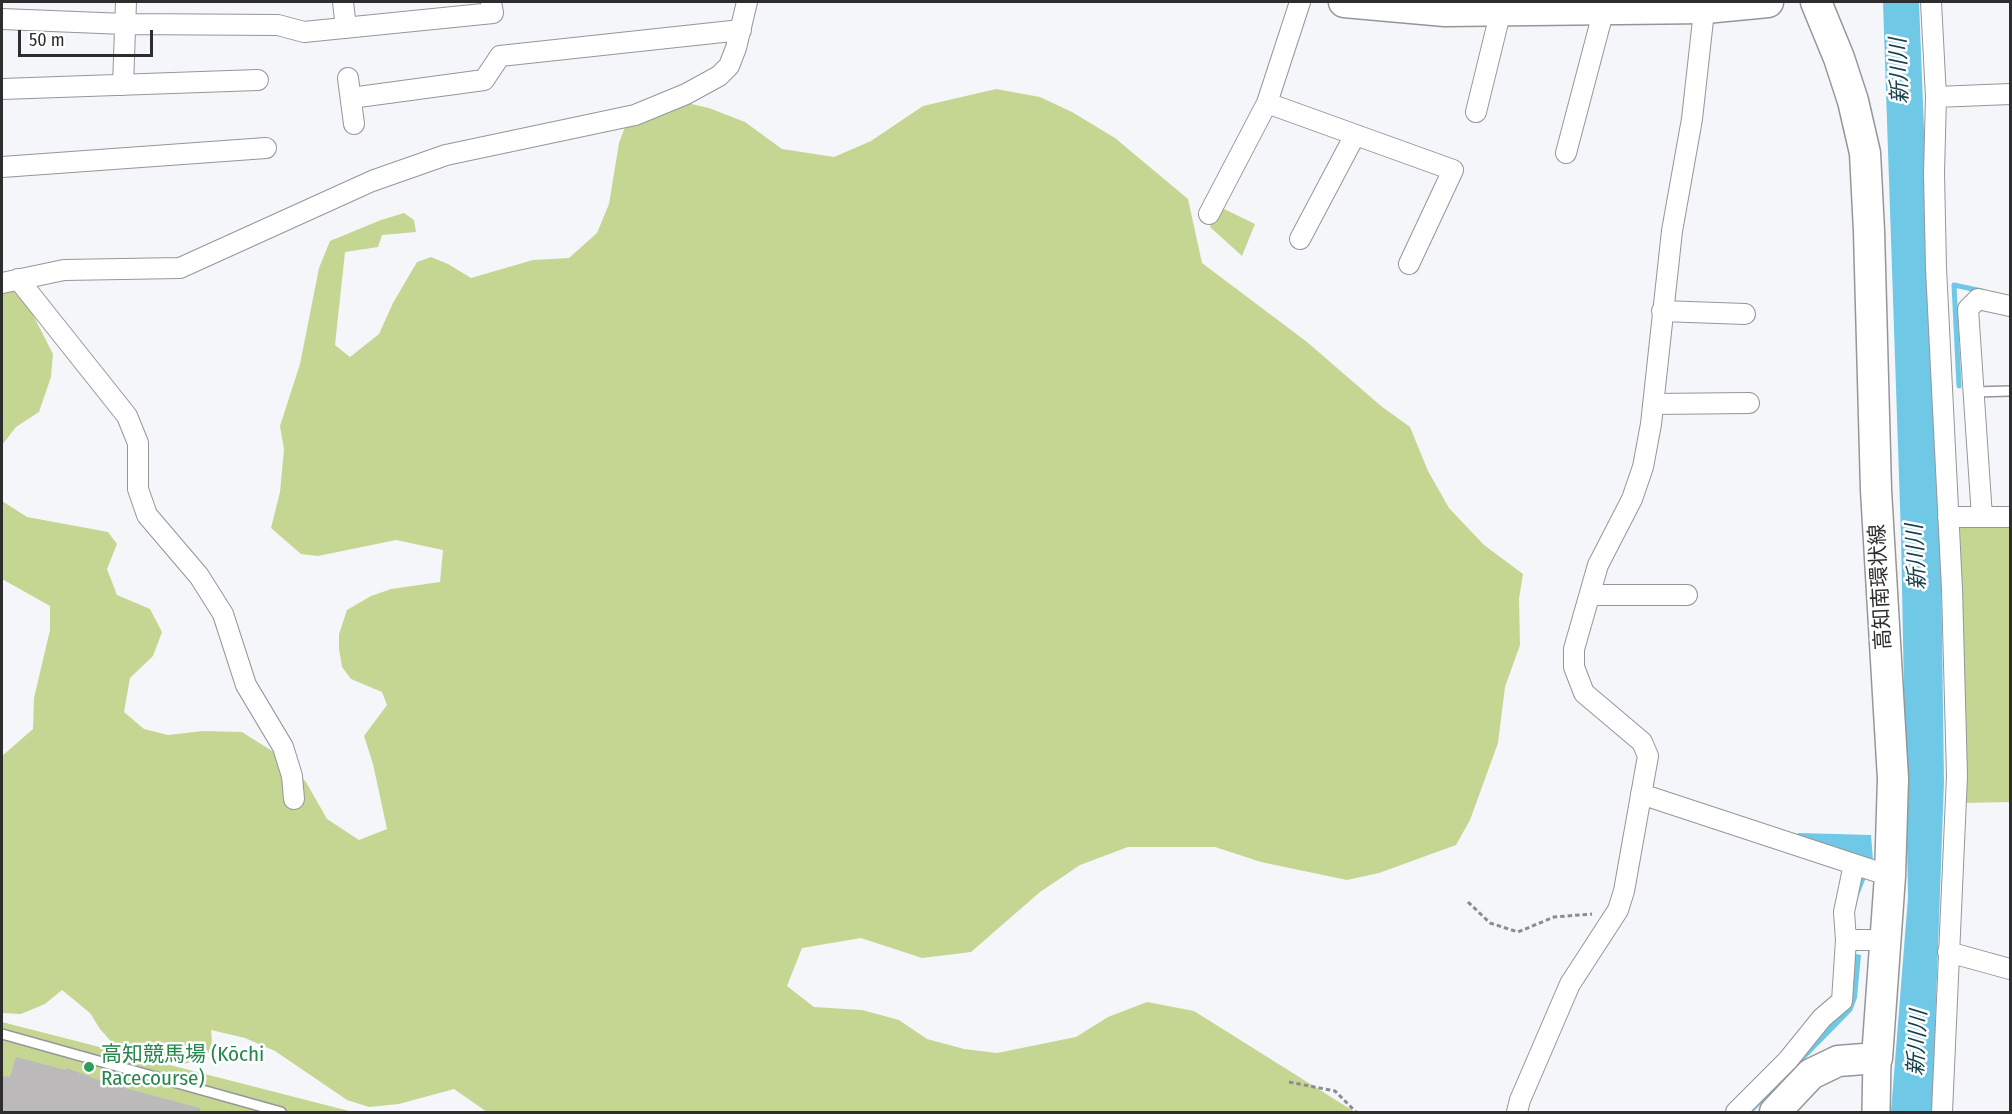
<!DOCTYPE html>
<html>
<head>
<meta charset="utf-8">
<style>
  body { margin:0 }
  #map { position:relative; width:2012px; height:1114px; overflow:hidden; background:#f5f6f9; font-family:"Fira Sans Condensed",sans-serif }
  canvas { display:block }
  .frame { position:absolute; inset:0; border:3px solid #2d2d2e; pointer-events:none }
  .scale { position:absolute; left:18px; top:30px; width:135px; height:27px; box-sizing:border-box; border:3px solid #2d2d2e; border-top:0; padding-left:8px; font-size:18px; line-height:21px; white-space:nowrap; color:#2d2d2e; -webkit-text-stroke:4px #fff; paint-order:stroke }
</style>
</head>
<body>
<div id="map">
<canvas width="2012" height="1114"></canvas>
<div class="frame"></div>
<div class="scale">50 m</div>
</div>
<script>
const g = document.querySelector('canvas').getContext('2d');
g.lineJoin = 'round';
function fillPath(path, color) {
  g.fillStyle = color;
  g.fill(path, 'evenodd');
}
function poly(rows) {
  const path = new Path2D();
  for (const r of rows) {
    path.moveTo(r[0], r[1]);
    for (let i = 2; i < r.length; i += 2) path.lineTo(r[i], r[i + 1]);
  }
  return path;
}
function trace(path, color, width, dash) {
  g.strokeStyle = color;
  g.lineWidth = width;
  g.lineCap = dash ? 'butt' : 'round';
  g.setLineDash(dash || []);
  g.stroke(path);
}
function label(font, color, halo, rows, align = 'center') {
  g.font = font + ' "Fira Sans Condensed","Noto Sans JP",sans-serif';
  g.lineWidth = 5;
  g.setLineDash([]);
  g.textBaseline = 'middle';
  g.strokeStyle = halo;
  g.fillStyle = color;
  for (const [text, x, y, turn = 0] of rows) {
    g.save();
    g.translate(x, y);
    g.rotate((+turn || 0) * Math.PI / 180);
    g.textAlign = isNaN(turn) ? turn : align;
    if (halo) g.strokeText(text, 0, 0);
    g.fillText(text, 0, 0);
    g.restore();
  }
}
const green = poly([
  [996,89,1040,97,1072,112,1115,138,1188,199,1202,263,1307,342,1381,406,1410,427,1428,471,1449,508,1484,545,1523,574,1519,599,1520,645,1505,687,1498,743,1470,820,1456,845,1379,873,1347,880,1261,862,1215,847,1128,847,1080,865,1040,892,971,952,922,958,861,938,802,948,787,986,814,1007,862,1010,899,1020,927,1039,964,1049,997,1053,1076,1037,1108,1017,1147,1002,1194,1011,1355,1112,487,1112,454,1089,399,1104,369,1107,347,1100,275,1051,245,1038,211,1030,212,1041,209,1052,198,1060,184,1064,116,1047,100,1029,90,1013,62,990,45,1004,21,1014,2,1013,2,756,33,729,34,698,50,630,50,606,2,579,2,501,27,517,108,532,117,544,107,569,117,595,150,609,162,632,153,656,130,678,124,712,144,729,168,735,203,731,242,732,280,756,306,782,327,819,359,840,387,829,373,764,364,736,387,705,382,692,351,679,342,667,339,649,339,634,347,610,371,596,391,589,440,582,443,550,396,540,318,556,301,554,271,528,280,492,284,449,280,426,300,364,319,268,330,241,381,220,404,213,414,220,416,232,382,235,378,247,345,252,335,345,350,357,379,334,393,303,417,262,431,257,448,264,471,278,533,260,569,258,597,233,609,204,619,143,632,108,665,98,709,108,745,122,782,149,834,157,871,141,923,106],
  [1220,207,1255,224,1242,256,1210,227],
  [2,287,11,287,31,311,53,354,51,377,39,412,16,427,2,445],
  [2010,527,2010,802,1963,803,1960,528],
  [2,1022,353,1112,2,1112]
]);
const water = poly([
  [1883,2,1919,2,1941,561,1944,782,1932,1112,1891,1112,1908,897,1901,536],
  [1798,833,1871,835,1873,860,1859,895,1853,917,1857,874,1797,838],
  [1851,953,1861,955,1857,998,1852,1011,1753,1112,1741,1112,1847,1003]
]);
const stream = poly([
  [1959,386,1954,285,1982,291]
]);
const building = poly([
  [16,1057,66,1070,66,1068,113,1085,200,1108,200,1113,2,1113,2,1076,10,1077]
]);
const path = poly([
  [1468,902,1490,923,1518,932,1554,917,1592,914],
  [1289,1082,1335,1091,1356,1112]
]);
const service = poly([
  [1974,392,2010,391],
  [2,1034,281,1112]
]);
const minor = poly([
  [343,2,346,28],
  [1931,2,1936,97,1934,173,1936,268,1952,589,1957,776,1942,1112],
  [2,19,125,24,278,25,304,32,493,13,491,2],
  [348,78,354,124],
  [123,85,126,2],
  [2,89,258,80],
  [1936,97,2010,94],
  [351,98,484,80,500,56,741,30],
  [1267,103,1453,170,1409,264],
  [1476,112,1501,10],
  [1566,153,1604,9],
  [2,167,266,148],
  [1209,214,1267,103,1300,2],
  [1300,239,1355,135],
  [18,279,127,416,138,443,138,489,147,515,199,576,223,614,246,685,283,747,292,776,294,799],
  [2,283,64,270,180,268,372,181,446,155,635,115,686,94,719,76,729,66,736,48,747,2],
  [1662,311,1745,314],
  [1653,404,1749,403],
  [1948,517,2010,517],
  [1982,517,1968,309,1978,299,2010,306],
  [1590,595,1687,595],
  [1641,794,1890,876],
  [1846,940,1885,940],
  [1948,952,2010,969],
  [1517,1112,1520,1100,1570,984,1618,910,1624,891,1648,756,1642,742,1584,693,1574,667,1574,649,1598,565,1632,499,1643,467,1651,424,1672,231,1692,119,1705,2],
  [1736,1112,1788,1060,1822,1018,1842,1001,1846,940,1844,912,1854,864]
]);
const secondary = poly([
  [1876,1112,1877,1058]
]);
const primary = poly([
  [1344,2,1445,11,1705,8,1768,2],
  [1775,1112,1811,1074,1838,1061,1877,1058,1890,876,1893,779,1876,490,1869,231,1865,153,1853,101,1839,58,1816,2]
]);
const markers = [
  [89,1067,6,"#2e9e5b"]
];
const streetNames = [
  ["高知南環状線",1881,587,-93]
];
const leisureNames = [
  ["高知競馬場 (Kōchi",101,1055],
  ["Racecourse)",101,1079]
];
const waterNames = [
  ["新川川",1900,71,-92],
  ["新川川",1917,557,-93],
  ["新川川",1918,1043,-87]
];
fillPath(green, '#c5d692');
fillPath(water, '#6fc8e6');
trace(stream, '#6fc8e6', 5);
fillPath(building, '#bcb9bb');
trace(service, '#959699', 12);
trace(minor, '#959699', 22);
trace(secondary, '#959699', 30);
trace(primary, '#959699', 33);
trace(path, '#8c8c8e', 3, [4.5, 3]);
trace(service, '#fff', 9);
trace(minor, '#fff', 20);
trace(secondary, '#fff', 27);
trace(primary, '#fff', 30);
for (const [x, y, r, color] of markers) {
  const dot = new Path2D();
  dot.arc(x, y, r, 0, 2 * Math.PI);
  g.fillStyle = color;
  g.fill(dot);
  trace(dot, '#fff', 2);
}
label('21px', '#2d2d2e', '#fff', streetNames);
label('21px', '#27864d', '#fff', leisureNames, 'left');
label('italic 22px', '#18404d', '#fff', waterNames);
</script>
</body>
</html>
